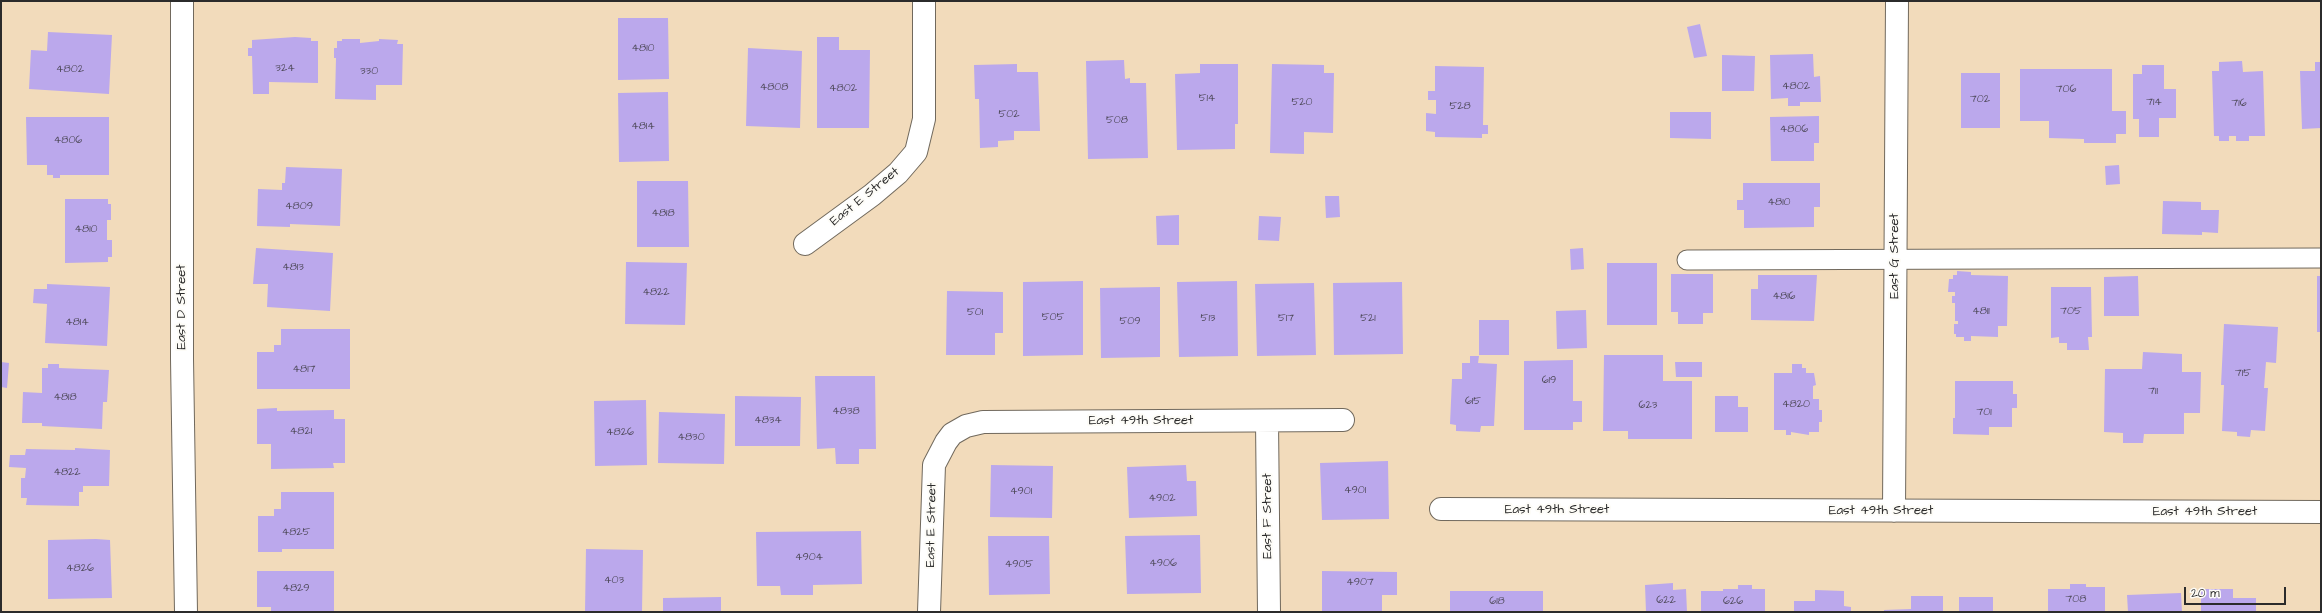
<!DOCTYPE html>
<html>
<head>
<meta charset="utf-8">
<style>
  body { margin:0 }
  #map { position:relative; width:2322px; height:613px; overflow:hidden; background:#f2dbbb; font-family:"Architects Daughter",sans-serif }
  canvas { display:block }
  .frame { position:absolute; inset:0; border:2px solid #2b2b2b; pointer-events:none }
  .scale { position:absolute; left:2184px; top:587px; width:102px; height:18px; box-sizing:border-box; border:2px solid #2b2b2b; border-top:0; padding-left:5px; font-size:12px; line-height:14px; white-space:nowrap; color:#2b2b2b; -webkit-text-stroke:3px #fdfcf7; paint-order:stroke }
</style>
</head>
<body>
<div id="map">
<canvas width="2322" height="613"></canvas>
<div class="frame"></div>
<div class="scale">20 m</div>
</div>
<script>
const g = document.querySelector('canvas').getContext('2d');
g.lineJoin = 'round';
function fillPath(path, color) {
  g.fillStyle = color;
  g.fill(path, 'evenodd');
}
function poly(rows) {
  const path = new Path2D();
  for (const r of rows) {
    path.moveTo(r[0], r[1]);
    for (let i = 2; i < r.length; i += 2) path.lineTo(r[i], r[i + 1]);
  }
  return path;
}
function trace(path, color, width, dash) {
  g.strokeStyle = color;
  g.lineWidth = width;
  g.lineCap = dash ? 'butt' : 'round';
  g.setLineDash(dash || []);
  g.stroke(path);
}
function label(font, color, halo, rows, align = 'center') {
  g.font = font + ' "Architects Daughter",sans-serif';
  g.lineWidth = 4;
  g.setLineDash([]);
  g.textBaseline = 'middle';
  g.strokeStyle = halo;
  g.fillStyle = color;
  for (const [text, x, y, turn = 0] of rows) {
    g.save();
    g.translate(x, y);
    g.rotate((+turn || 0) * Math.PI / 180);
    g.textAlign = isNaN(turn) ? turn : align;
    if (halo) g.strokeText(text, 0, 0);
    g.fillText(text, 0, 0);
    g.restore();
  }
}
const building = poly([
  [618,18,668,18,669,79,618,80],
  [1700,24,1707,56,1694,58,1687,27],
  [48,32,112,35,109,94,29,89,31,50,47,51],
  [295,37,311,38,311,41,318,41,318,83,269,82,269,94,253,94,252,56,248,56,248,48,252,48,252,40],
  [817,37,839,37,839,50,870,50,869,128,817,128],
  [342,39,360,39,360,43,379,41,379,39,398,40,397,44,403,44,402,85,376,85,376,100,335,99,336,58,334,58,334,48,337,48,337,41,342,41],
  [748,48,802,51,800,128,746,126],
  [1813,54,1814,77,1820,76,1821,102,1800,102,1800,106,1788,106,1788,98,1771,99,1770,55],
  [1722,55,1755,56,1754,91,1722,91],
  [1124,60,1125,79,1130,78,1130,83,1146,83,1148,158,1088,159,1086,61],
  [2242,61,2243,72,2263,71,2265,136,2249,136,2249,141,2236,141,2236,136,2229,136,2229,141,2219,141,2219,136,2214,136,2212,71,2219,71,2219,62],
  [2315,62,2321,62,2321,128,2302,129,2300,71,2315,71],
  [1017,64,1017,72,1038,72,1040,131,1014,131,1014,140,998,141,998,147,980,148,979,99,975,99,974,65],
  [1200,64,1238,64,1238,124,1235,124,1235,149,1177,150,1175,74,1200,73],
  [1272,64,1324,65,1324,73,1334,73,1333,133,1304,132,1304,154,1270,153],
  [2142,65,2164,65,2164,89,2176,89,2176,118,2159,118,2159,137,2139,137,2139,119,2133,119,2133,74,2142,74],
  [1435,66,1484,67,1483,125,1488,125,1488,134,1482,134,1482,138,1435,137,1435,132,1426,131,1426,113,1436,114,1436,100,1428,100,1428,91,1435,91],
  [2020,69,2112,69,2112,111,2126,111,2126,134,2116,134,2116,143,2084,143,2084,139,2049,138,2049,121,2020,121],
  [1961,73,2000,73,2000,128,1961,128],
  [668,92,669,161,619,162,618,93],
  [1670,112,1711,112,1711,139,1670,138],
  [1819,116,1819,143,1814,143,1814,161,1771,161,1770,117],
  [26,117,109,117,109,175,60,175,60,178,53,178,53,175,47,175,47,165,27,165],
  [2119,165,2120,184,2106,185,2105,166],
  [286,167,342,169,340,226,290,224,290,227,257,226,258,189,282,190,282,183,285,183],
  [637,181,688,181,689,247,637,247],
  [1743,183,1820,183,1820,207,1814,207,1814,227,1744,228,1744,210,1737,210,1737,200,1743,200],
  [1325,196,1339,196,1340,217,1326,218],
  [65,199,108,199,108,204,111,204,111,220,107,220,107,240,112,240,112,257,108,257,108,262,65,263],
  [2163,201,2201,202,2201,210,2219,210,2218,233,2202,232,2202,235,2162,234],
  [1179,215,1179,245,1157,245,1156,216],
  [1259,216,1281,217,1279,241,1258,240],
  [256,248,333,253,330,311,267,307,268,284,253,284],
  [1583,248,1584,269,1571,270,1570,249],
  [626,262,687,263,685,325,625,324],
  [1607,263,1657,263,1657,325,1607,325],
  [1957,271,1971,272,1971,275,2008,276,2007,326,1998,326,1998,337,1971,336,1971,341,1964,341,1964,337,1956,337,1956,334,1954,334,1954,324,1958,324,1958,321,1955,321,1955,303,1952,303,1952,296,1955,296,1955,292,1948,292,1949,279,1953,279,1953,275,1957,275],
  [1671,274,1713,274,1713,313,1703,313,1703,324,1678,324,1678,312,1671,312],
  [1758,275,1817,275,1814,321,1751,320,1751,289,1758,289],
  [2138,276,2139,316,2104,316,2104,277],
  [2317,276,2321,276,2321,332,2317,332],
  [1083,281,1083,355,1023,356,1023,282],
  [1237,281,1238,356,1179,357,1177,282],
  [1402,282,1403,354,1334,355,1333,283],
  [1314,283,1316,355,1257,356,1255,284],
  [47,284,110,287,107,346,45,343,47,304,33,303,34,289,47,289],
  [1160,287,1160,357,1101,358,1100,288],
  [2051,287,2091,287,2092,337,2088,337,2089,350,2067,350,2067,343,2059,343,2059,337,2051,338],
  [947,291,1003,292,1003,333,995,333,995,355,946,355],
  [1586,310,1587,348,1557,349,1556,311],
  [1479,320,1509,320,1509,355,1479,355],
  [2224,324,2278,327,2276,363,2266,362,2264,388,2268,388,2265,431,2251,430,2250,437,2237,436,2237,432,2222,431,2224,385,2221,385],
  [281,329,350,329,350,389,257,389,257,352,274,352,274,345,281,345],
  [2143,352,2182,354,2182,372,2201,372,2200,413,2184,413,2184,434,2144,434,2143,443,2123,443,2123,433,2104,432,2105,369,2142,369],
  [1604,355,1663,355,1663,381,1692,381,1692,439,1628,439,1628,431,1603,431],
  [1470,356,1479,356,1478,363,1497,364,1494,426,1481,426,1480,432,1456,431,1456,425,1450,424,1452,379,1462,379,1462,363,1470,363],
  [1573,360,1573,401,1582,401,1582,422,1573,422,1573,430,1524,430,1524,361],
  [1,362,9,363,7,388,1,387],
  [1675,362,1702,362,1702,377,1676,377],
  [48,364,59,364,59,368,109,370,107,402,103,402,102,429,42,426,42,423,22,423,23,392,42,393,42,368,48,368],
  [1792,364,1802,364,1802,368,1806,368,1806,373,1814,373,1816,385,1813,386,1813,399,1819,399,1819,410,1822,410,1822,422,1819,422,1819,432,1809,432,1809,435,1791,432,1791,435,1786,435,1786,430,1774,430,1774,373,1792,373],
  [815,376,875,376,876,449,859,449,859,464,836,464,835,448,817,449],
  [1955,381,2013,381,2013,394,2017,394,2017,408,2012,408,2012,427,1989,427,1989,435,1953,434,1953,418,1955,418],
  [735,396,801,397,800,446,735,446],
  [1715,396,1738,396,1738,407,1748,407,1748,432,1715,432],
  [646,400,647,465,595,466,594,401],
  [277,408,277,411,334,410,334,419,345,419,345,463,333,463,334,468,271,469,271,444,257,444,257,409],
  [659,412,725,414,724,464,658,463],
  [75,448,110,450,109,486,83,486,83,492,79,492,79,506,26,505,27,498,21,498,21,478,25,478,26,468,9,467,10,455,25,455,26,449,75,450],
  [1388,461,1389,519,1322,520,1320,463],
  [991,465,1053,466,1052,518,990,517],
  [1186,465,1187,481,1196,481,1197,516,1129,518,1127,467],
  [281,492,334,492,334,549,282,549,282,552,258,552,258,516,274,516,274,509,281,509],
  [861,531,862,584,813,585,813,595,781,595,780,586,757,586,756,532],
  [1200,535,1201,593,1127,594,1125,536],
  [988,536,1049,536,1050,594,989,595],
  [96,539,110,540,112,598,48,599,48,540],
  [586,549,643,550,642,612,585,612],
  [257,571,334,571,334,612,271,612,271,607,257,607],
  [1322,571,1397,572,1397,595,1382,595,1382,612,1322,612],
  [1673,583,1673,590,1686,589,1687,612,1646,612,1645,585],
  [2070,584,2086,584,2086,587,2105,587,2105,612,2048,612,2048,589,2070,589],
  [1738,585,1752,585,1752,589,1765,589,1765,612,1701,612,1701,591,1723,591,1723,589,1738,589],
  [2201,589,2233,589,2233,598,2256,598,2256,612,2201,612],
  [1815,590,1844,591,1844,606,1851,607,1851,612,1794,612,1794,601,1815,601],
  [1450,591,1543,591,1543,612,1450,612],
  [2181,593,2182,612,2128,612,2127,595],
  [1911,596,1943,596,1943,612,1884,612,1884,610,1911,609],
  [721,597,721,612,663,612,663,598],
  [1959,597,1993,597,1993,612,1959,612]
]);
const service = poly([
  [1687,260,2321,258]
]);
const minor = poly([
  [182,1,182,359,186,612],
  [805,244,872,195,898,173,916,152,924,119,924,1],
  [1267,421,1269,612],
  [1441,509,2321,512],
  [1894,511,1897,1],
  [929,612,934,465,946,442,952,434,966,426,983,422,1343,420]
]);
const numberNames = [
  ["4810",643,49],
  ["324",285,69],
  ["4802",70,70],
  ["330",369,72],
  ["4802",1796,87],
  ["4808",774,88],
  ["4802",843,89],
  ["706",2066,90],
  ["514",1207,99],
  ["702",1980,100],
  ["520",1302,103],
  ["714",2154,103],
  ["716",2239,104],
  ["528",1460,107],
  ["502",1009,115],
  ["508",1117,121],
  ["4814",643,127],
  ["4806",1794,130],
  ["4806",68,141],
  ["4810",1779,203],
  ["4809",299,207],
  ["4818",663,214],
  ["4810",86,230],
  ["4813",293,268],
  ["4822",656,293],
  ["4816",1784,297],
  ["4811",1981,312],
  ["705",2071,312],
  ["501",975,313],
  ["505",1053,318],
  ["513",1208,319],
  ["517",1286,319],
  ["521",1368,319],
  ["509",1130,322],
  ["4814",77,323],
  ["4817",304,370],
  ["715",2243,374],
  ["619",1549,381],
  ["711",2153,392],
  ["4818",65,398],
  ["615",1473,402],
  ["4820",1796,405],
  ["623",1648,406],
  ["4838",846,412],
  ["701",1984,413],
  ["4834",768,421],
  ["4821",301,432],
  ["4826",620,433],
  ["4830",691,438],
  ["4822",67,473],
  ["4901",1355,491],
  ["4901",1021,492],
  ["4902",1162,499],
  ["4825",296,533],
  ["4904",809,558],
  ["4906",1163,564],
  ["4905",1019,565],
  ["4826",80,569],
  ["403",614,581],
  ["4907",1360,583],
  ["4829",296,589],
  ["708",2076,600],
  ["622",1666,601],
  ["618",1497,602],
  ["626",1733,602]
];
const streetNames = [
  ["East E Street",865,197,-39],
  ["East G Street",1895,256,-90],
  ["East D Street",182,307,-90],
  ["East 49th Street",1141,421],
  ["East 49th Street",1557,510],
  ["East 49th Street",1881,511],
  ["East 49th Street",2205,512],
  ["East F Street",1268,516,-90],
  ["East E Street",932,525,-89]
];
fillPath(building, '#bba8ec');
trace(service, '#71695d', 21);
trace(minor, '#71695d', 24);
trace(service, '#fff', 19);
trace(minor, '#fff', 22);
label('11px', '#4f4a5b', null, numberNames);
label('13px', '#2b2b2b', '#fdfcf7', streetNames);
</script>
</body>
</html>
